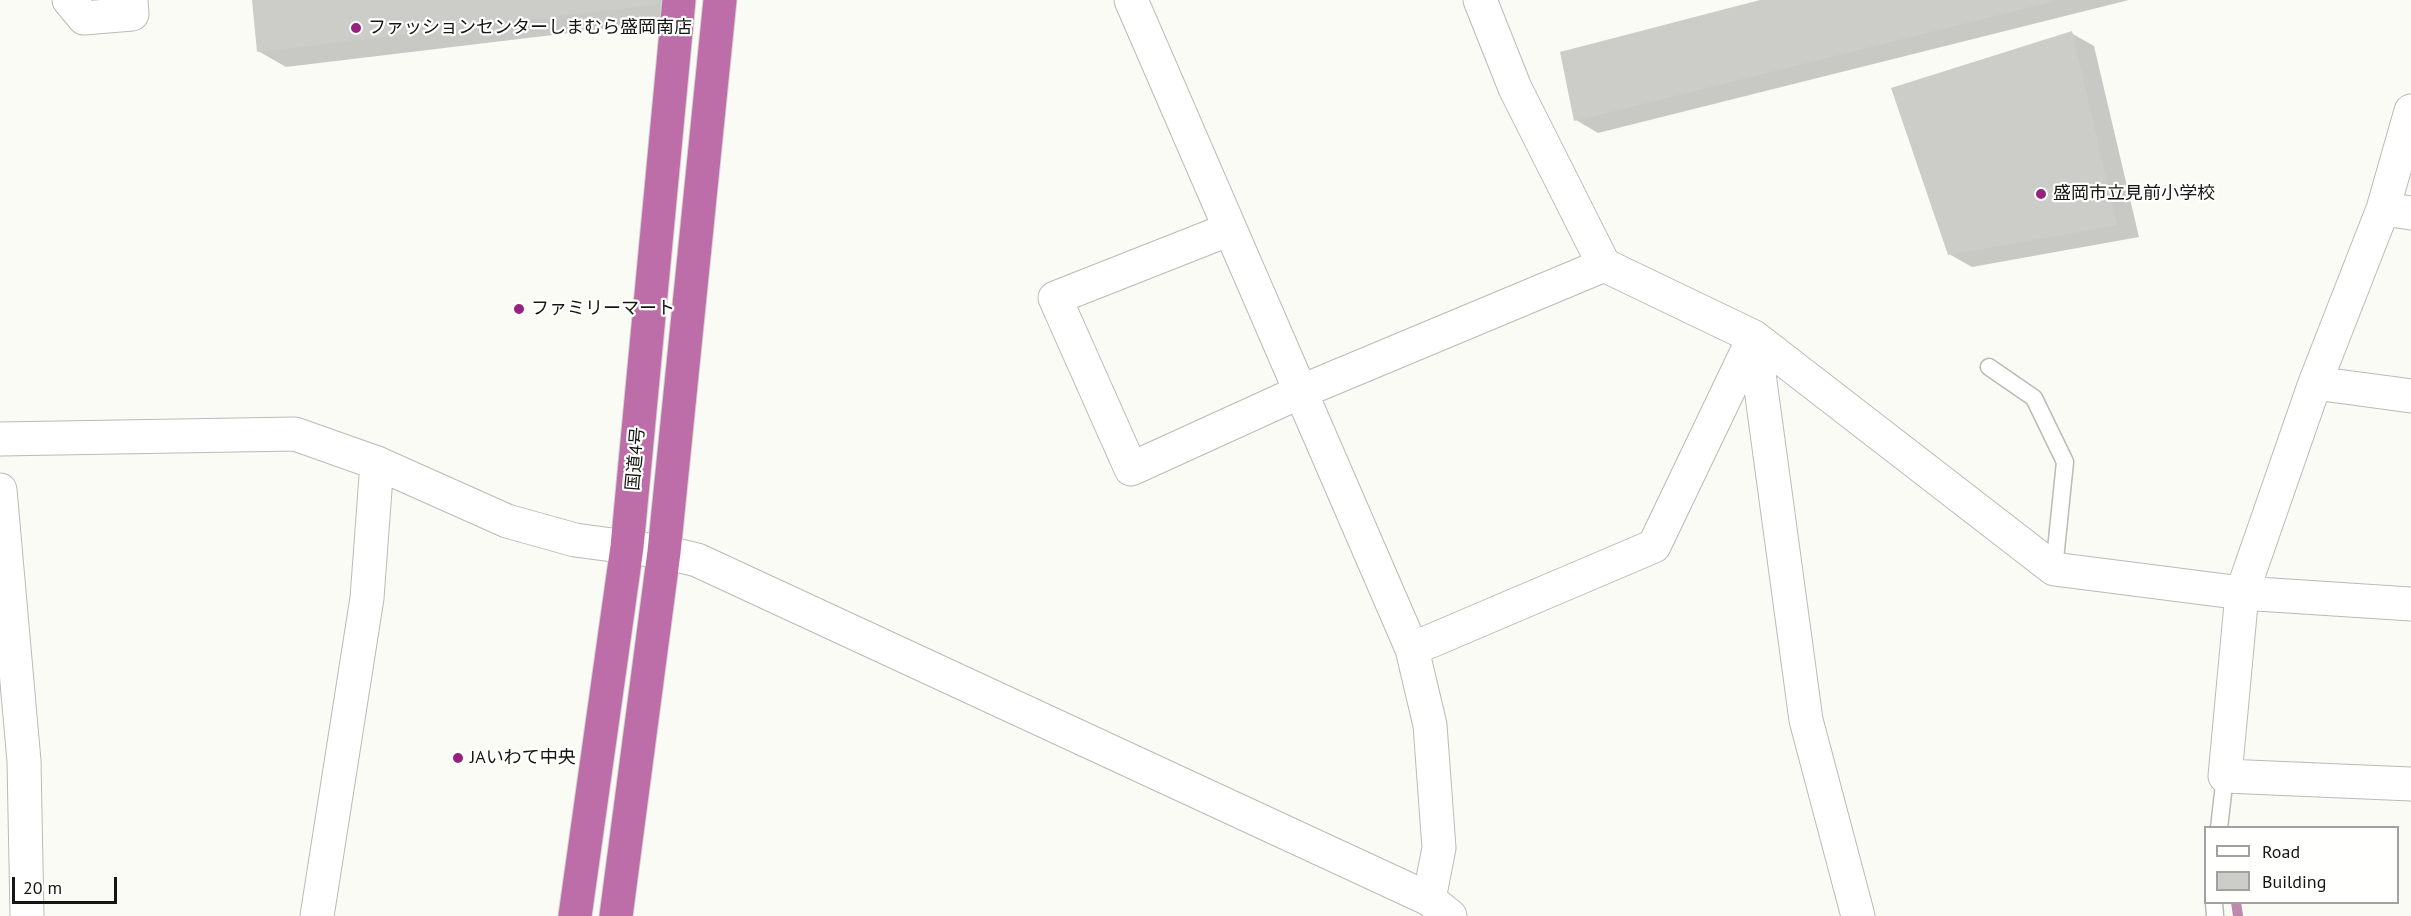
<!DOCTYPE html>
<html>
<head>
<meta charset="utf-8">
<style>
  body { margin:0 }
  #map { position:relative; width:2411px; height:916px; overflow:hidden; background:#fbfbf6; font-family:"PT Sans",sans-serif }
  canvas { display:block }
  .legend { position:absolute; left:2204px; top:826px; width:195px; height:78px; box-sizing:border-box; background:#fffffe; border:2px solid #a1a1a0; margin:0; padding:8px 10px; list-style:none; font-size:18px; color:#151514 }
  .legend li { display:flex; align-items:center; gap:12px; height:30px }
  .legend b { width:30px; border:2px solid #a1a1a0 }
  .scale { position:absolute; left:12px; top:877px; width:105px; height:27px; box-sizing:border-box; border:3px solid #151514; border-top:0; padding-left:8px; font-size:18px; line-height:21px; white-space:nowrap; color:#151514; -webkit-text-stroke:4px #fffffe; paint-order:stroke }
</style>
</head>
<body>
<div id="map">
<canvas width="2411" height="916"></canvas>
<ul class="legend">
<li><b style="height:8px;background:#fff"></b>Road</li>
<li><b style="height:16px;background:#ccccc8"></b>Building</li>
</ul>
<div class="scale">20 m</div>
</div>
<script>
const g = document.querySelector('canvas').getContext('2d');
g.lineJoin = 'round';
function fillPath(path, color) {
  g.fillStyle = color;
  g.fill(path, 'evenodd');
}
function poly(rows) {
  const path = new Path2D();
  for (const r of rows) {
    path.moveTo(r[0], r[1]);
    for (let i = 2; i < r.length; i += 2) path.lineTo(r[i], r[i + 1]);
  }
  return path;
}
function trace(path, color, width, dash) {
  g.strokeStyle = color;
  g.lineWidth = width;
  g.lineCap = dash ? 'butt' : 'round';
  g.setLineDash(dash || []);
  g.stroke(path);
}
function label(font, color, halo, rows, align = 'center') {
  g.font = font + ' "PT Sans","Noto Sans JP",sans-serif';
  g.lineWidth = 4.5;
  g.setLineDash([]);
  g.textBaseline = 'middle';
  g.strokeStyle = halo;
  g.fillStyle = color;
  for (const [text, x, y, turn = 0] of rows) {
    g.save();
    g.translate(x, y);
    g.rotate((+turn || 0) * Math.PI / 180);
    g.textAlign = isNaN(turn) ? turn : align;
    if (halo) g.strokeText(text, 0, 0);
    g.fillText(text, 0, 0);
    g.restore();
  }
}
const shadow = poly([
  [254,0,686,0,686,19,286,67,258,51],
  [1766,0,2129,0,1598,133,1576,120],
  [2071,33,2094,46,2139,237,1972,267,1949,254]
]);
const stream = poly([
  [2236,902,2238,916]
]);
const building = poly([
  [252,0,658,0,658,4,257,52],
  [1760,0,2054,0,2054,1,1574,121,1560,52],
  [2072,31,2117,225,1948,255,1891,88]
]);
const lane = poly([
  [1989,367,2034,398,2065,462,2054,569],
  [2219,828,2225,776],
  [2214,902,2215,916]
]);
const street = poly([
  [69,0,84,18,132,14,131,0],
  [1131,0,1412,649,1430,725,1439,848,1429,899],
  [1480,0,1515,88,1604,265,1754,337,2054,569,2242,593,2411,604],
  [2411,111,2383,209,2315,383,2242,593,2225,776,2411,784],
  [2383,209,2411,213],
  [1230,229,1055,298,1131,469,1300,392,1604,265],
  [1754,337,1806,720,1858,916],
  [2315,383,2411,396],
  [0,490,24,761,27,916],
  [664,552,697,560,1429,899,1450,916],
  [1412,649,1654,546,1754,337],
  [317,916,367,598,377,463]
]);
const secondary = poly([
  [0,439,295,434,377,463,507,521,575,540,664,552]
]);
const highway = poly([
  [575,916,627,547,679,0],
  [616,916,664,552,720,0]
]);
const markers = [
  [356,28,6,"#97227e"],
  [2041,194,6,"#97227e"],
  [519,309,6,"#97227e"],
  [458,758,6,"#97227e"]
];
const poiNames = [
  ["ファッションセンターしまむら盛岡南店",368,28],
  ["盛岡市立見前小学校",2053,194],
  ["ファミリーマート",531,309],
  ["JAいわて中央",470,758]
];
const streetNames = [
  ["国道4号",636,459,-85]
];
fillPath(shadow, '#0003');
trace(stream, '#bd89ad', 10);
fillPath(building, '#ccccc8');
trace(lane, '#babab6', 19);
trace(street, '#babab6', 35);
trace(secondary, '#babab6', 35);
trace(highway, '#d5d5d5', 35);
trace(lane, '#fff', 16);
trace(street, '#fff', 33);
trace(secondary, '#fff', 33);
trace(highway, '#bd6da7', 33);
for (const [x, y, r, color] of markers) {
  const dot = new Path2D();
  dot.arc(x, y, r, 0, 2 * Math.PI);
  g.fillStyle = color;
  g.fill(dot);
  trace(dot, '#fffffe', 2);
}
label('18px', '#151514', '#fffffe', poiNames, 'left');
label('18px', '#151514', '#fffffe', streetNames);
</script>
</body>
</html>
